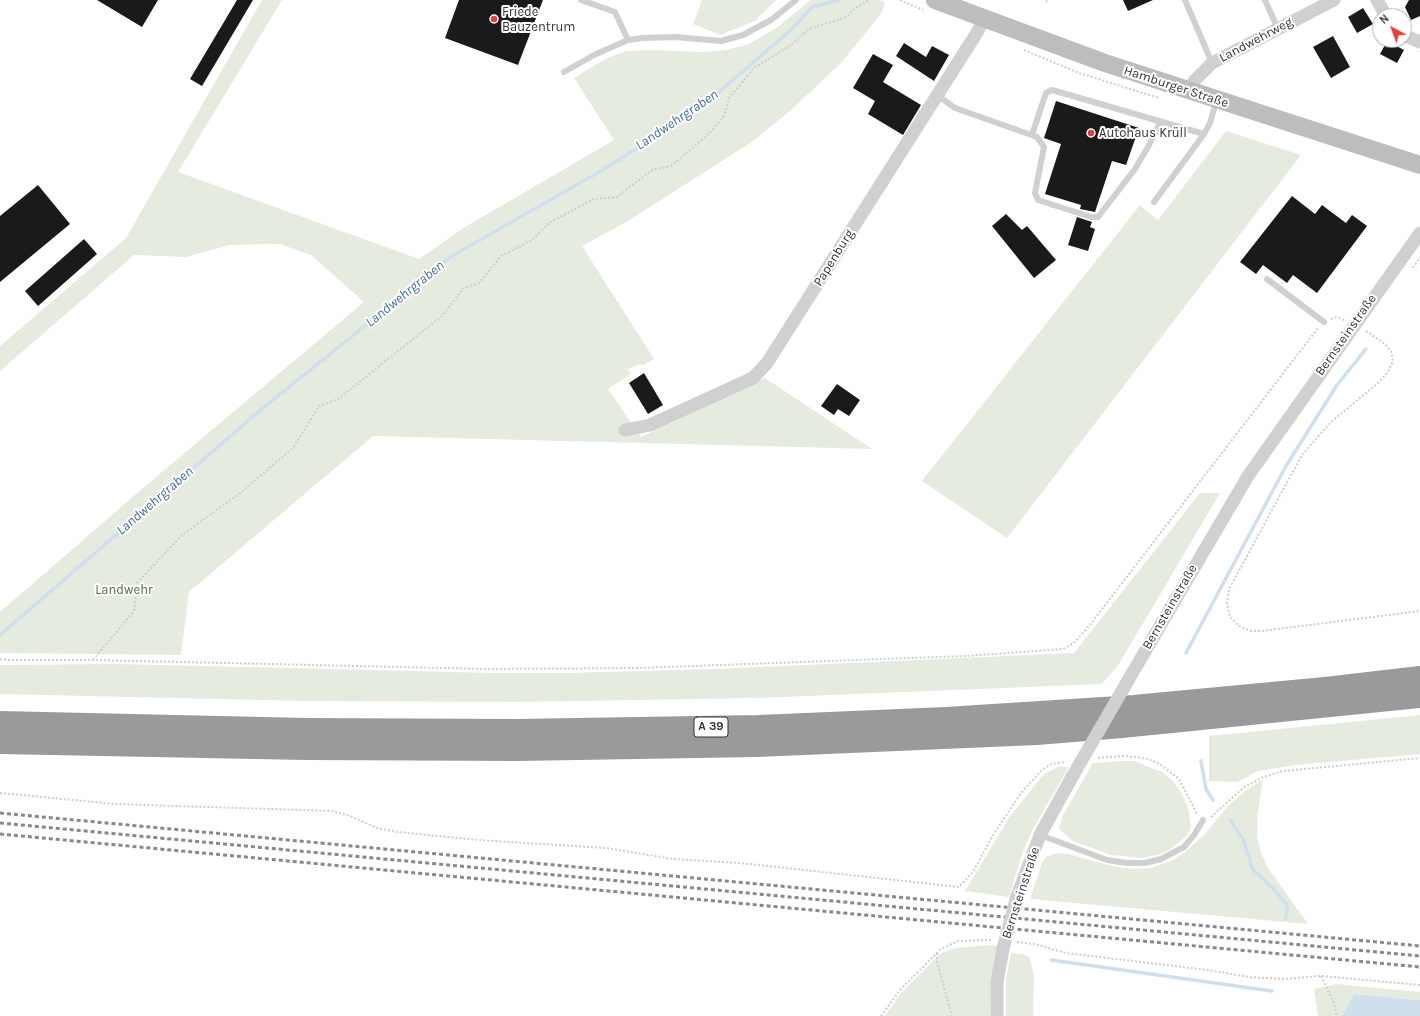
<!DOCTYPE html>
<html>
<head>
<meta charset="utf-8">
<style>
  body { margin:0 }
  #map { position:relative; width:1420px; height:1016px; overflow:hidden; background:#fff; font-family:Karla,sans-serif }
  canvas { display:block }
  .north { position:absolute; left:1372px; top:8px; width:40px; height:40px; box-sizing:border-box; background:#fff; border:1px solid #adadad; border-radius:50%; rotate:319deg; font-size:11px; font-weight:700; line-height:16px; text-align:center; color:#333 }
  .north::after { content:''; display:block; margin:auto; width:14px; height:18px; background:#e23f3d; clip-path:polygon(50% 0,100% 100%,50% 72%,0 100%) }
</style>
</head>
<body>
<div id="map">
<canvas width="1420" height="1016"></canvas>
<div class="north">N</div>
</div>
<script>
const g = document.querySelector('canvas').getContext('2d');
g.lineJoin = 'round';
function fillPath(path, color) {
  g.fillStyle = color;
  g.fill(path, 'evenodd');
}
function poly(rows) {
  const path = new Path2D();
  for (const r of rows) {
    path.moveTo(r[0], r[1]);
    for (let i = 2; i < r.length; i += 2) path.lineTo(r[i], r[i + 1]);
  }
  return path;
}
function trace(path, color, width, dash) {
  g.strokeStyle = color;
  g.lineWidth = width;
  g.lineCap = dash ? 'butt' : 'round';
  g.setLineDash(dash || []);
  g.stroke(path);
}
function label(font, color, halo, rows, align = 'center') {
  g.font = font + ' Karla,sans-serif';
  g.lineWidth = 4;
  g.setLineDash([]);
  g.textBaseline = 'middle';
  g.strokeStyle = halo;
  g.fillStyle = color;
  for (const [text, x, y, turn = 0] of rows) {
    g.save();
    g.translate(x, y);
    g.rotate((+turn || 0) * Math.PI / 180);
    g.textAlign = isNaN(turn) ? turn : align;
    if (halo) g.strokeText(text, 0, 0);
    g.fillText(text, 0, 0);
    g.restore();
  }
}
const green = poly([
  [262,0,282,0,178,172,419,259,465,227,614,140,574,78,605,59,626,51,650,50,703,52,725,50,747,45,778,27,810,0,879,0,885,2,881,14,841,63,790,111,750,143,628,221,582,246,654,359,642,366,640,364,628,369,631,374,608,389,641,437,765,378,872,449,373,436,189,592,181,655,0,653,0,612,150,482,364,302,311,255,280,244,229,245,186,257,134,255,0,371,0,346,126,238],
  [702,0,776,0,755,21,720,35,693,24],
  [1226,131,1301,155,1007,538,922,481,1140,205,1158,220],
  [1200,493,1220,493,1119,664,1102,684,758,698,515,702,307,701,0,694,0,665,118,664,498,673,567,673,715,669,1074,653],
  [1420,715,1420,754,1296,765,1258,771,1237,782,1209,781,1209,736],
  [1120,761,1134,761,1162,772,1174,782,1182,794,1188,808,1191,827,1188,835,1169,850,1160,854,1142,858,1111,855,1073,841,1059,829,1062,817,1093,763],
  [1058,767,1069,767,1033,829,1023,851,1009,897,965,891,1010,816,1044,774],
  [1263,779,1257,818,1257,836,1261,853,1268,868,1308,924,1030,899,1042,863,1046,857,1056,853,1068,854,1116,867,1136,869,1151,868,1171,861,1185,852,1205,834,1229,805,1245,791],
  [987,945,998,946,991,982,990,1016,885,1016,901,993,941,953,956,948],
  [1011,953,1023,954,1029,957,1031,962,1034,977,1033,1016,1006,1016,1006,979],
  [1336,984,1420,992,1420,1000,1354,994,1342,1016,1318,1016,1314,989]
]);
const water = poly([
  [1354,994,1420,1000,1420,1016,1342,1016]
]);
const stream = poly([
  [0,635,264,407,452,256,601,171,675,124,718,93,792,29,812,7,839,0],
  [1186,653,1286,466,1337,385,1366,349],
  [1201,761,1206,789,1213,800],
  [1230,820,1243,839,1253,870,1273,888,1286,904,1288,910,1285,919],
  [1051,960,1272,991]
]);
const building = poly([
  [97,0,158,0,142,27],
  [237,0,253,0,202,86,190,79],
  [459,0,543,0,518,65,445,38],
  [1123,0,1153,0,1128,11],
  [1409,0,1420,0,1420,16,1411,20,1405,7],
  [1363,8,1373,24,1357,33,1348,17],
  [1333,36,1350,67,1331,78,1313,47],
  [1387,41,1404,50,1397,63,1380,54],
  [904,43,926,57,932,46,949,55,934,81,896,56],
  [873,54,893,65,883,82,921,105,903,135,868,114,875,101,853,88],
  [1056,101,1139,128,1126,165,1112,161,1095,212,1080,209,1081,205,1045,194,1061,144,1044,138],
  [38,185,70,224,0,282,0,216],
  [1292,196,1315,214,1322,205,1346,223,1352,215,1367,226,1317,293,1293,275,1287,283,1263,265,1256,274,1240,262],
  [1006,214,1022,230,1027,226,1056,260,1034,278,992,226],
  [1077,217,1092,222,1090,227,1095,229,1088,251,1068,245],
  [84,239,97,254,38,306,25,291],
  [644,373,663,405,648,414,629,383],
  [837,384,860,400,849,416,838,409,834,415,821,406]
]);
const path = poly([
  [900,0,923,10],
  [1046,2,1047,0],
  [1024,50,1079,73,1159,98],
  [1413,268,1420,257],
  [1331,319,1336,317,1344,320],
  [1366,331,1385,344,1391,351,1393,361,1388,372,1378,383,1331,422,1302,455,1229,589,1227,603,1230,617,1239,626,1251,631,1262,631,1420,611],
  [0,659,8,660,93,660,489,669,638,668,965,656,1063,649,1075,642,1089,626,1318,328],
  [93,660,134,611,137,583,182,535,239,494,293,448,319,406,338,399,442,316,464,288,479,283,501,256,532,240,549,223,594,199,617,197,652,170,671,166,710,133,724,116,729,98,754,68,791,45,809,29,847,17,854,9,869,0],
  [1098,758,1123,756,1136,757,1148,759,1160,764,1179,779,1197,814],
  [0,793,115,804,332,811,350,816,377,828,398,832,479,840,606,848,673,859,740,863,959,887,973,872,993,835,1021,793,1042,770,1051,764,1066,762],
  [1211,817,1243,788,1263,777,1283,771,1420,758],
  [1017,942,1034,944,1066,953,1208,970,1249,977,1283,979,1321,976,1420,985],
  [937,953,937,962,952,1016],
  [1321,976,1334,1003,1337,1016],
  [881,1016,900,990,941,949,958,941,992,940]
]);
const service = poly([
  [581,0,615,12,628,40],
  [1185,0,1212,63],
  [1265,0,1278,29],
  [564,72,596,54,628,40,642,38,675,37,721,41,743,35,771,20,796,0],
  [937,95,955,108,1037,137,1044,147,1035,193,1038,200,1091,217,1098,217,1135,169,1148,147,1160,123],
  [1032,135,1046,93,1052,90,1204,134],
  [1154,202,1204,134,1210,123,1216,102],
  [1267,279,1324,322],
  [1040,835,1107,860,1127,863,1145,863,1161,859,1184,847,1194,835,1203,820]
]);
const minor = poly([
  [1377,0,1386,16],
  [1404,35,1420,42],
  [1188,91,1195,80,1212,63,1334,0],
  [625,430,650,425,753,378,767,363,978,31,984,18],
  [1130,677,1248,476,1420,233],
  [1017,896,1040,835,1072,777],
  [997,1016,997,982,1003,949]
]);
const secondary = poly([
  [935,0,1105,63,1420,165]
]);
const motorway = poly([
  [0,722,307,729,515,730,759,726,946,718,1134,706,1325,688,1420,677],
  [0,743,306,749,518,750,757,746,1037,734,1122,727,1420,697]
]);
const rail = poly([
  [0,813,1420,946],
  [0,823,1420,956],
  [0,834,1420,967]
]);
const minorBridge = poly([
  [1072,777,1130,677],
  [1003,949,1017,896]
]);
const markers = [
  [494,19,4,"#e23f3d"],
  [1091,133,4,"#e23f3d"]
];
const shields = [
  [711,727,34]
];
const shieldNames = [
  ["A 39",711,727]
];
const poiNames = [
  ["Friede",502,12],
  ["Bauzentrum",502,27],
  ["Autohaus Krüll",1099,133]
];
const streetNames = [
  ["Landwehrweg",1256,40,-28],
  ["Hamburger Straße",1176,87,18],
  ["Papenburg",834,258,-58],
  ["Bernsteinstraße",1346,335,-55],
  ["Bernsteinstraße",1170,607,-60],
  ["Bernsteinstraße",1021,893,-72]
];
const parkNames = [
  ["Landwehr",124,590]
];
const waterNames = [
  ["Landwehrgraben",677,120,-34],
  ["Landwehrgraben",405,294,-39],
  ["Landwehrgraben",155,501,-41]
];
fillPath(green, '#e5ecdf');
fillPath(water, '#d0dfed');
trace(stream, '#d0dfed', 3.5);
fillPath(building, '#1a1a1a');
trace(path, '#cdcdcd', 2, [2, 2]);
trace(service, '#d0d0d0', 6);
trace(minor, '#d0d0d0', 13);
trace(secondary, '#bdbdbd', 18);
trace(motorway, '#9a9a9a', 22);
trace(rail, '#888', 3, [4, 3]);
trace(minorBridge, '#d0d0d0', 13);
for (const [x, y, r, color] of markers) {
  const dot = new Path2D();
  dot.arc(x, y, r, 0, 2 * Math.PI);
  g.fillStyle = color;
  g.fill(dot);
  trace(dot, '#fff', 1.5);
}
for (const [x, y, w] of shields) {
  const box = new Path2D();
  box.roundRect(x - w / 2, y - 10, w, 20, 3);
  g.fillStyle = '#fff';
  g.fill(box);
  trace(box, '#333', 1);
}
label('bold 12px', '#333', null, shieldNames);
label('13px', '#333', '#fff', poiNames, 'left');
label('13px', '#333', '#fff', streetNames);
label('13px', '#526f40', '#fff', parkNames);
label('italic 14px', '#416d95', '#fff', waterNames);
</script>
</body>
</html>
